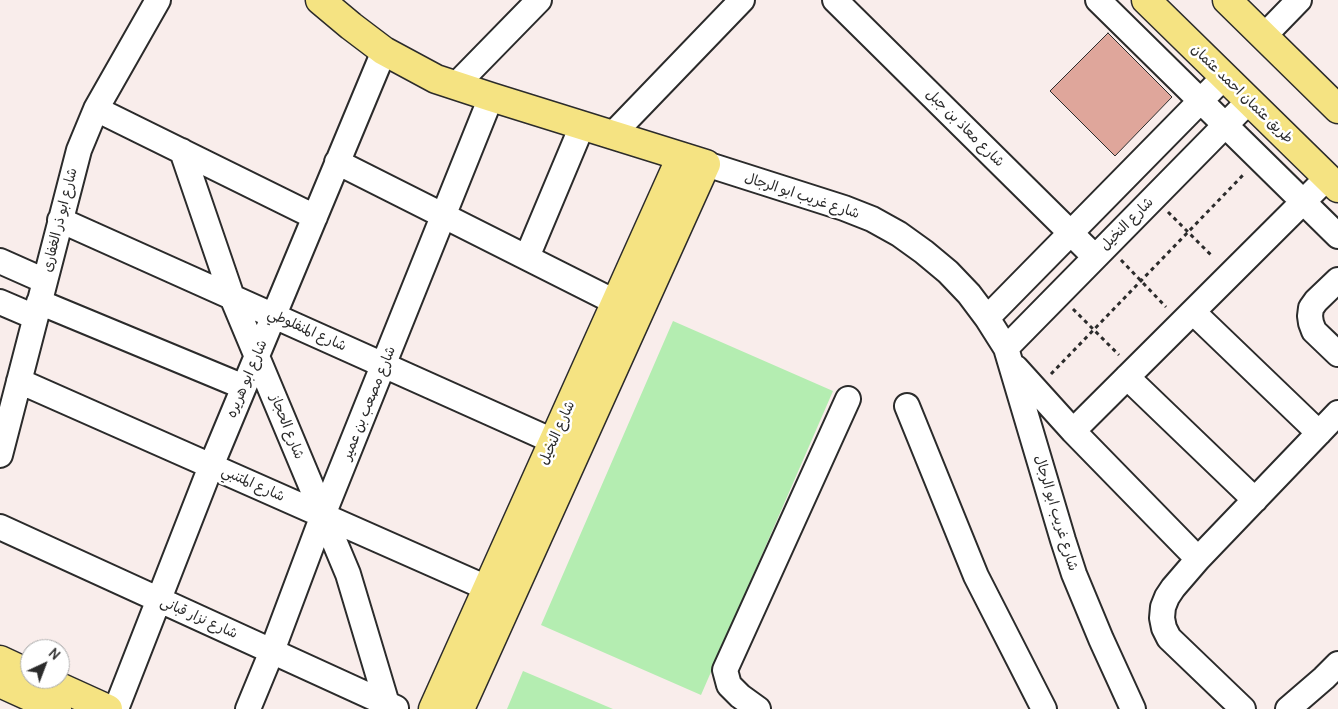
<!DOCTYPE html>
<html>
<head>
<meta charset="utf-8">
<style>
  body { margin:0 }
  #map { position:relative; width:1338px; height:709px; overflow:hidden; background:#f9edeb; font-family:Delius,sans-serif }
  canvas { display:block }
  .north { position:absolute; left:20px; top:639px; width:50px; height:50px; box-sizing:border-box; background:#fff; border:1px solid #aaa; border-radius:50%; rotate:43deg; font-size:14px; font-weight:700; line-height:20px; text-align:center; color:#2b2b2b }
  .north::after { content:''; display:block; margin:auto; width:18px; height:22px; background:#2b2b2b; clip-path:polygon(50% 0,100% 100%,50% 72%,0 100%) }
</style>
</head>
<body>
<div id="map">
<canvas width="1338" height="709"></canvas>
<div class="north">N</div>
</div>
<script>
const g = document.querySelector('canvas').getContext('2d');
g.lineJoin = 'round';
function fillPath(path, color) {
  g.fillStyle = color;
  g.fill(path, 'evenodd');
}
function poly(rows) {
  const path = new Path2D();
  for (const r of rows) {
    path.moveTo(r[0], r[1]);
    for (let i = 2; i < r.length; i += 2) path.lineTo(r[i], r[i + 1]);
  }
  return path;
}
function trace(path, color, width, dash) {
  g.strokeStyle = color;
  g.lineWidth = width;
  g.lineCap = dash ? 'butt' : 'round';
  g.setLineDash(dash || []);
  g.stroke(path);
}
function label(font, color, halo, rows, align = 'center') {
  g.font = font + ' Delius,"Playpen Sans Arabic",sans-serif';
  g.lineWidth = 5;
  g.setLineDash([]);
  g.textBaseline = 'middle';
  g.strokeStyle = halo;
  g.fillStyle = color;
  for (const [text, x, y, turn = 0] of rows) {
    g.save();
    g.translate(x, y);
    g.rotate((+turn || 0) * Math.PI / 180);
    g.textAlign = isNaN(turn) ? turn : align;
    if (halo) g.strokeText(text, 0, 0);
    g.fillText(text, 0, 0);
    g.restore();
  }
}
const green = poly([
  [673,321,833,391,701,695,541,625],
  [523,671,613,709,507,709]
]);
const building = poly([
  [1108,33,1172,97,1115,156,1050,91,1108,33]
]);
const path = poly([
  [1168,212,1212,256],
  [1121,260,1166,307],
  [1073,309,1119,355],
  [1051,374,1245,173]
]);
const minor = poly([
  [835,0,1095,257],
  [1098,0,1338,236],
  [1264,36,1299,0],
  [455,86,539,0],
  [96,109,315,217],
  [612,135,742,0],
  [182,151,232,297,348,574,387,704],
  [337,162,615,302],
  [706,164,844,208,872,219,899,234,924,252,948,272,969,294,987,318,1006,348,1063,540,1074,574,1101,639,1133,709],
  [60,220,553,441],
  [527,257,582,126],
  [0,261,45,281],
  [1338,280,1316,301,1311,308,1310,316,1311,323,1314,331,1338,354],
  [0,302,35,317],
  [39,302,244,387],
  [1193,312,1319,433],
  [987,318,1224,77],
  [1006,348,1249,101],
  [1016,368,1073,431,1198,559],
  [1127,377,1255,500],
  [19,381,487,588],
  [907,406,976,576,1044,709],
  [1073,431,1327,178],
  [0,455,79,150,96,109,158,0],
  [0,527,396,708],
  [116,709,211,466,384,51],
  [248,709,272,651,323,515,491,97],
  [758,709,740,696,729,685,725,670,848,399],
  [1243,709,1169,638,1164,628,1162,618,1163,607,1167,597,1173,588,1198,559,1338,413],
  [1288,709,1324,678,1338,664]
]);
const major = poly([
  [320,0,351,26,384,51,436,79,491,97,706,164,460,709],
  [1146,0,1338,188],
  [1227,0,1338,109],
  [0,660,30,674],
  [42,679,108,709],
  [0,683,57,709],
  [433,709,681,157]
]);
const streetNames = [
  ["طريق عثمان احمد عثمان",1242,94,44],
  ["شارع معاذ بن جبل",965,128,45],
  ["شارع غريب ابو الرجال",802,196,18],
  ["شارع ابو ذر الغفارى",60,220,-76],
  ["شارع النخيل",1127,224,-45],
  ["شارع المنفلوطي",307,330,24],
  ["شارع ابو هريره",247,379,-67],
  ["شارع مصعب بن عمير",369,403,-68],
  ["شارع الحجاز",287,427,68],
  ["شارع النخيل",557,433,-66],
  ["شارع المتنبي",253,484,24],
  ["شارع غريب ابو الرجال",1056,513,73],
  ["شارع نزار قبانى",199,618,24]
];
fillPath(green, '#b4edb1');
fillPath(building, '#dfa69b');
trace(building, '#2b2b2b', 1);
trace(minor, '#2b2b2b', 28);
trace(major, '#2b2b2b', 31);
trace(path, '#2b2b2b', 3, [4, 4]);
trace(minor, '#fff', 24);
trace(major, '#f5e382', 28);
label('14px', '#2b2b2b', '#fff', streetNames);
</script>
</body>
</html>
